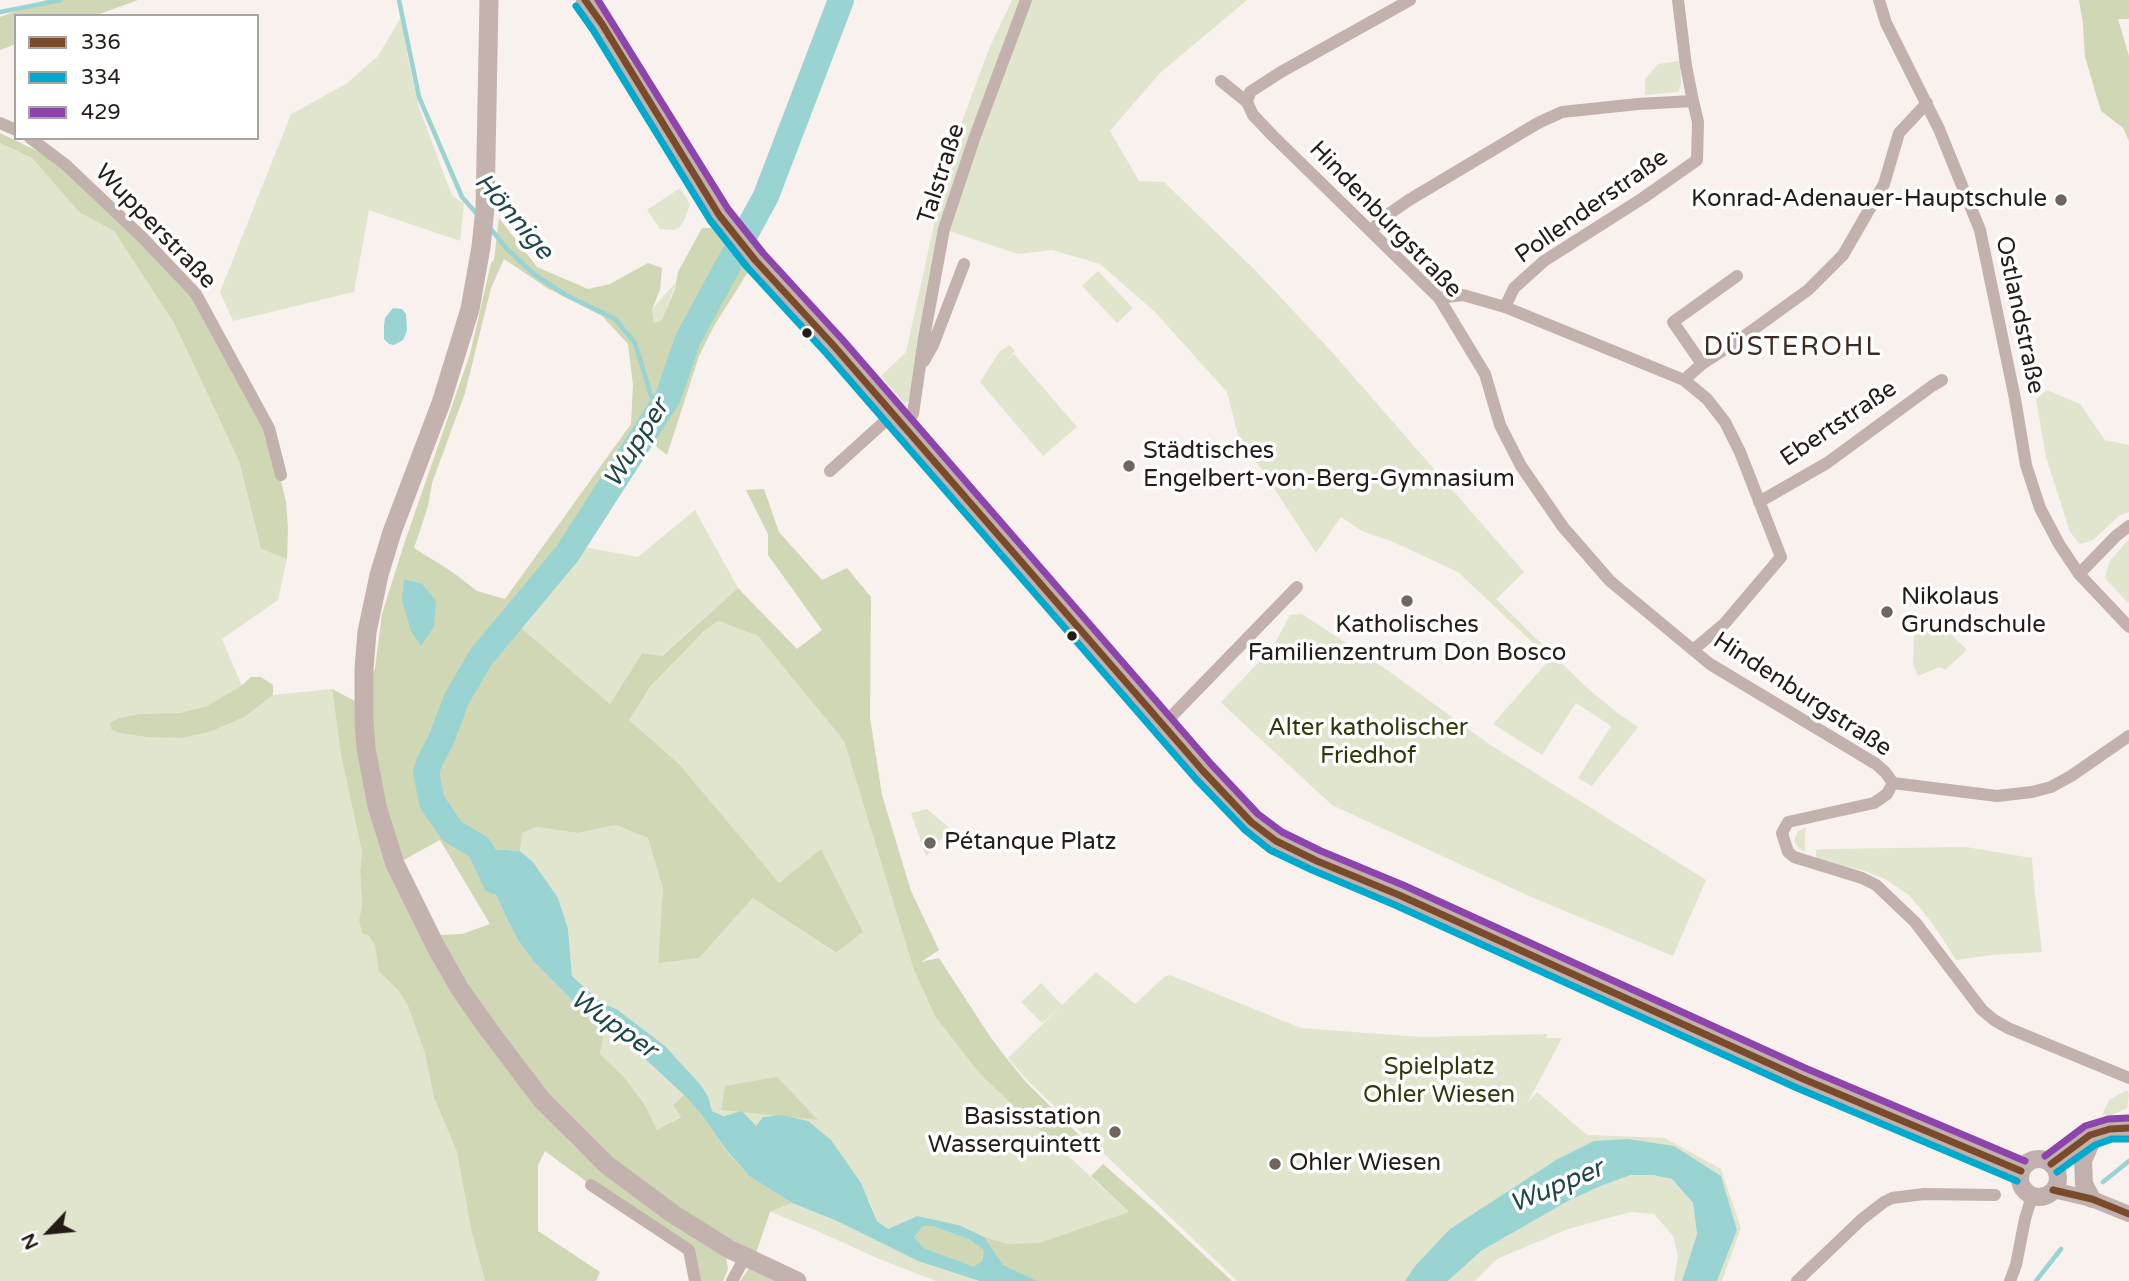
<!DOCTYPE html>
<html>
<head>
<meta charset="utf-8">
<style>
  body { margin:0 }
  #map { position:relative; width:2129px; height:1281px; overflow:hidden; background:#f8f1ee; font-family:"Varela Round",sans-serif }
  canvas { display:block }
  .legend { position:absolute; left:14px; top:14px; width:245px; height:126px; box-sizing:border-box; background:#fff; border:2px solid #a8a4a2; margin:0; padding:9px 12px; list-style:none; font-size:21px; color:#251b17 }
  .legend li { display:flex; align-items:center; gap:14px; height:35px }
  .legend b { width:35px; border:2px solid #a8a4a2 }
  .north { position:absolute; left:14px; top:1197px; width:70px; height:70px; -webkit-text-stroke:5px #fff; paint-order:stroke; rotate:244deg; font-size:19px; font-weight:700; line-height:28px; text-align:center; color:#251b17 }
  .north::after { content:''; display:block; margin:auto; width:24px; height:32px; background:#251b17; clip-path:polygon(50% 0,100% 100%,50% 72%,0 100%) }
</style>
</head>
<body>
<div id="map">
<canvas width="2129" height="1281"></canvas>
<ul class="legend">
<li><b style="height:9px;background:#7a4b2a"></b>336</li>
<li><b style="height:9px;background:#00a9ce"></b>334</li>
<li><b style="height:9px;background:#8e44ad"></b>429</li>
</ul>
<div class="north">N</div>
</div>
<script>
const g = document.querySelector('canvas').getContext('2d');
g.lineJoin = 'round';
function fillPath(path, color) {
  g.fillStyle = color;
  g.fill(path, 'evenodd');
}
function poly(rows) {
  const path = new Path2D();
  for (const r of rows) {
    if (r.length === 3) {
      path.moveTo(r[0] + r[2], r[1]);
      path.arc(r[0], r[1], r[2], 0, 2 * Math.PI);
      continue;
    }
    path.moveTo(r[0], r[1]);
    for (let i = 2; i < r.length; i += 2) path.lineTo(r[i], r[i + 1]);
  }
  return path;
}
function trace(path, color, width, dash) {
  g.strokeStyle = color;
  g.lineWidth = width;
  g.lineCap = dash ? 'butt' : 'round';
  g.setLineDash(dash || []);
  g.stroke(path);
}
function label(font, color, halo, rows, align = 'center') {
  g.font = font + ' "Varela Round",sans-serif';
  g.lineWidth = 7;
  g.setLineDash([]);
  g.textBaseline = 'middle';
  g.strokeStyle = halo;
  g.fillStyle = color;
  for (const [text, x, y, turn = 0] of rows) {
    g.save();
    g.translate(x, y);
    g.rotate((+turn || 0) * Math.PI / 180);
    g.textAlign = isNaN(turn) ? turn : align;
    if (halo) g.strokeText(text, 0, 0);
    g.fillText(text, 0, 0);
    g.restore();
  }
}
const green = poly([
  [1012,0,1247,0,1159,74,1110,131,1139,181,1164,182,1256,271,1331,351,1524,572,1496,599,1586,687,1620,715,1638,727,1592,786,1578,778,1611,726,1576,703,1542,755,1493,724,1550,659,1458,572,1393,542,1362,531,1341,517,1316,553,1263,471,1240,443,1227,392,1155,312,1100,264,1052,250,1018,254,940,228,909,401,904,403,881,376,906,352,949,157,988,51],
  [401,17,410,69,419,107,452,196,464,203,460,241,369,210,354,292,233,321,220,292,291,114,346,84,378,56],
  [1680,61,1681,85,1678,92,1645,95,1645,79,1658,64],
  [0,143,32,158,80,213,114,231,174,323,239,461,261,549,287,559,278,600,222,639,242,686,207,706,179,713,139,714,119,718,111,723,119,733,132,734,246,716,273,695,332,689,341,755,362,852,360,871,362,905,359,920,375,946,380,971,399,991,408,1006,425,1054,434,1098,457,1152,471,1229,485,1281,0,1281],
  [680,188,690,204,684,221,679,228,673,230,660,229,647,210],
  [1098,271,1133,308,1117,323,1082,286],
  [677,281,662,321,654,323,652,309],
  [1010,345,1015,351,1004,363,1014,354,1077,427,1043,456,980,382,1000,351],
  [2047,390,2080,404,2105,440,2129,445,2129,512,2120,515,2093,540,2080,544,2070,532,2046,457,2036,399],
  [695,510,738,588,661,656,642,653,610,704,512,620,573,545,638,557],
  [2129,539,2129,602,2128,603,2105,578,2109,562],
  [1302,614,1390,672,1489,744,1706,880,1673,956,1529,896,1332,805,1231,712,1221,702,1273,647,1290,615],
  [1937,620,1967,650,1945,670,1940,667,1918,676,1913,664,1914,635],
  [718,621,758,636,844,741,913,967,980,1074,1203,1281,1037,1281,959,1225,917,1216,888,1229,877,1221,869,1200,756,1126,712,1111,708,1096,700,1084,665,1046,618,1010,601,1002,572,976,568,929,533,862,520,851,522,832,536,827,578,833,616,825,648,838,663,889,658,962,699,958,753,898,835,953,821,849,779,884,680,765,628,720,650,687,704,631],
  [927,809,951,829,926,856,911,813],
  [1806,827,1805,836,1805,851,1799,849,1794,841,1797,832],
  [1966,847,2032,858,2034,885,2042,952,1991,955,1956,960,1933,924,1909,895,1885,879,1862,870,1820,861,1816,856,1816,850,1826,849],
  [1096,972,1135,1004,1164,977,1170,975,1301,1028,1421,1037,1548,1034,1545,1038,1562,1038,1527,1104,1537,1092,1587,1135,1665,1138,1721,1169,1741,1228,1722,1281,1717,1281,1737,1230,1721,1176,1556,1160,1514,1188,1415,1266,1405,1281,1237,1281,1027,1080,1008,1058,1059,1008,1042,1023,1021,1002,1041,983,1062,1005],
  [605,1027,642,1056,684,1095,673,1105,681,1116,657,1131,645,1105,624,1077,600,1054],
  [2127,1090,2129,1094,2127,1108,2112,1115,2102,1115,2109,1100],
  [1631,1175,1653,1175,1672,1179,1693,1203,1697,1234,1682,1281,1674,1281,1678,1256,1673,1236,1654,1214,1631,1212,1568,1229,1497,1259,1475,1281,1448,1281,1481,1251,1568,1201,1603,1185],
  [792,1203,837,1221,918,1261,978,1281,936,1281,879,1259,822,1233,771,1212]
]);
const forest = poly([
  [46,0,138,0,94,16,16,16,16,44,0,50,0,17],
  [2079,0,2129,0,2129,19,2118,19,2129,56,2129,141,2123,128,2101,111,2085,57,2083,24],
  [0,133,66,165,196,294,269,428,286,502,288,527,287,559,261,549,239,461,174,323,114,231,80,213,32,158,0,143],
  [499,218,537,267,588,289,610,284,648,263,662,268,660,290,652,309,654,323,662,320,675,289,678,272,702,228,713,228,748,272,714,326,699,356,667,455,643,436,567,554,512,620,610,704,642,653,662,656,738,588,797,649,822,630,768,555,768,534,746,490,764,489,779,532,822,580,847,568,871,597,870,718,882,795,911,891,939,950,921,962,939,958,991,1038,1007,1059,1026,1082,1083,1139,1065,1154,980,1074,935,1016,913,967,844,741,758,636,718,621,704,631,650,687,629,720,680,765,779,883,821,849,863,932,836,953,753,898,699,958,658,963,663,889,648,838,616,825,578,833,536,827,522,833,520,851,480,848,478,856,507,919,518,940,534,962,576,1004,605,1027,600,1054,624,1077,645,1105,657,1130,681,1117,673,1105,684,1095,701,1114,728,1153,749,1176,792,1203,770,1212,756,1253,677,1209,644,1185,585,1133,558,1105,520,1061,479,1002,439,935,462,934,490,924,440,840,389,868,428,950,465,1011,495,1054,526,1093,573,1145,602,1171,636,1197,726,1257,728,1269,723,1281,699,1281,693,1249,665,1234,591,1185,545,1151,538,1165,538,1231,600,1272,596,1281,485,1281,471,1229,457,1152,434,1098,425,1054,408,1006,399,991,379,971,375,946,369,936,362,933,359,920,362,905,360,871,362,852,341,755,332,689,355,701,371,702,372,677,375,668,382,614,405,541,470,354,491,263,494,260],
  [504,259,547,288,602,316,628,344,633,385,631,424,505,599,477,591,451,571,414,548,428,506,432,483,465,393,491,288],
  [251,677,261,677,273,685,273,695,246,716,212,731,182,738,148,737,119,733,111,729,110,723,119,718,139,714,179,713,207,706,241,686],
  [777,1077,818,1120,721,1110,725,1086],
  [1103,1164,1160,1214,1232,1281,986,1281,983,1252,982,1261,975,1268,924,1248,914,1237,923,1225,932,1226,970,1240,984,1249,984,1237,1008,1244,1039,1243,1129,1212,1091,1176],
  [750,1267,776,1281,740,1281]
]);
const water = poly([
  [393,308,402,309,406,314,407,331,403,340,394,345,389,344,384,339,384,326,385,318],
  [404,579,422,584,436,601,434,626,421,646,411,631,402,600],
  [480,848,520,851,533,862,558,898,568,929,572,976,601,1002,618,1010,665,1046,700,1084,708,1096,712,1111,724,1116,742,1111,756,1126,763,1117,781,1115,808,1121,831,1140,861,1183,877,1221,888,1229,917,1216,959,1225,984,1237,1003,1265,1037,1281,979,1281,918,1261,837,1221,792,1203,749,1176,727,1151,701,1114,684,1095,642,1056,576,1004,534,962,518,940,507,919,478,856],
  [923,1226,932,1226,970,1240,984,1250,982,1261,974,1267,924,1248,914,1237],
  [1628,1139,1674,1146,1721,1176,1737,1230,1717,1281,1682,1281,1697,1234,1693,1203,1672,1179,1653,1175,1631,1175,1603,1185,1568,1201,1481,1251,1448,1281,1405,1281,1415,1266,1450,1229,1556,1160,1594,1141]
]);
const stream = poly([
  [399,0,419,97,462,197,477,214],
  [0,12,61,0],
  [490,228,507,249,535,275,566,295,615,319,635,343,657,415],
  [2103,1182,2129,1161],
  [2036,1281,2061,1249]
]);
const river = poly([
  [495,881,480,848,452,831,432,802,426,772,430,761,441,740,457,698,481,657,567,554,668,397,688,339,766,196,841,0]
]);
const minor = poly([
  [1879,0,1886,23,1939,129,1980,230,2015,399,2026,465,2040,508,2059,544,2079,574,2129,627],
  [1221,81,1247,102,1253,115,1273,136,1439,298,1485,374,1500,425,1521,466,1563,527,1610,581,1710,664,1876,764,1885,772,1893,783],
  [1247,102,1250,92,1281,72,1410,0],
  [0,123,16,130],
  [30,138,66,165,144,239,196,294,269,428,281,475],
  [1371,231,1383,218,1409,200,1538,123,1562,112,1638,104,1693,101,1686,66,1678,0],
  [1439,298,1463,295,1505,307,1684,380,1707,399,1725,422,1740,452,1781,557,1725,623,1693,650],
  [1505,307,1514,288,1544,261,1643,198,1697,160,1698,122,1693,101],
  [924,361,933,345,964,264],
  [1702,364,1673,322,1737,276],
  [1684,380,1702,364,1736,342,1808,290,1843,255,1884,184,1899,133,1927,103],
  [902,426,913,414,924,338,944,229,974,139,1026,0],
  [830,471,892,415],
  [1759,502,1827,463,1932,386,1942,380],
  [2079,574,2116,536,2129,526],
  [1163,725,1297,587],
  [1893,783,1887,794,1874,803,1788,822,1782,833,1788,852,1794,857,1862,878,1876,885,1915,922,1982,1010,1994,1020,2008,1028,2129,1078],
  [1893,783,1997,796,2032,792,2051,787,2071,776,2129,736],
  [591,1185,689,1250,695,1281],
  [732,1281,745,1257],
  [1797,1281,1862,1219,1884,1202,1892,1198,1924,1194,1995,1195],
  [2010,1281,2016,1265,2025,1219,2032,1196]
]);
const tertiary = poly([
  [2053,1190,2092,1199,2129,1214]
]);
const secondary = poly([
  [585,0,602,24,719,215,755,260,834,346,1203,771,1251,822,1276,841,1317,861,1399,895,1611,993,1801,1078,2021,1171],
  [2039,1178,19],
  [2051,1164,2090,1135,2110,1129,2129,1128],
  [2092,1199,2084,1184,2083,1161,2095,1133]
]);
const primary = poly([
  [489,0,485,208,481,247,470,309,441,403,392,532,379,575,367,632,364,669,364,721,366,748,377,806,395,864,436,947,460,989,488,1029,541,1099,607,1165,673,1214,729,1249,797,1281]
]);
const bus1 = poly([
  [585,0,602,24,719,215,755,260,834,346,1203,771,1251,822,1276,841,1317,861,1399,895,1801,1078,2021,1171],
  [2051,1164,2090,1135,2110,1129,2129,1128],
  [2053,1190,2092,1199,2129,1214]
]);
const bus2 = poly([
  [576,6,593,30,710,220,747,267,826,353,1195,778,1245,830,1270,850,1312,870,1395,905,1797,1088,2017,1181],
  [2057,1172,2095,1145,2112,1139,2129,1139]
]);
const bus3 = poly([
  [598,0,728,209,763,253,842,339,1211,764,1258,814,1282,832,1321,851,1403,885,1805,1068,2025,1161],
  [2045,1156,2085,1126,2108,1119,2128,1118]
]);
const markers = [
  [2061,200,7,"#6f6662"],
  [807,333,6,"#251b17"],
  [1129,466,7,"#6f6662"],
  [1407,601,7,"#6f6662"],
  [1887,612,7,"#6f6662"],
  [1072,636,6,"#251b17"],
  [930,843,7,"#6f6662"],
  [1115,1132,7,"#6f6662"],
  [1275,1164,7,"#6f6662"]
];
const streetNames = [
  ["Talstraße",942,174,-72],
  ["Pollenderstraße",1592,207,-35],
  ["Hindenburgstraße",1385,220,46],
  ["Wupperstraße",155,227,46],
  ["Ostlandstraße",2019,315,78],
  ["Ebertstraße",1839,424,-34],
  ["Hindenburgstraße",1802,695,33]
];
const poiNames = [
  ["Konrad-Adenauer-Hauptschule",2047,200,"right"],
  ["Städtisches",1143,452],
  ["Engelbert-von-Berg-Gymnasium",1143,480],
  ["Nikolaus",1901,598],
  ["Grundschule",1901,626],
  ["Katholisches",1407,626,"center"],
  ["Familienzentrum Don Bosco",1407,654,"center"],
  ["Pétanque Platz",944,843],
  ["Basisstation",1101,1118,"right"],
  ["Wasserquintett",1101,1146,"right"],
  ["Ohler Wiesen",1289,1164]
];
const parkNames = [
  ["Alter katholischer",1368,729],
  ["Friedhof",1368,757],
  ["Spielplatz",1439,1068],
  ["Ohler Wiesen",1439,1096]
];
const waterNames = [
  ["Hönnige",513,217,49],
  ["Wupper",637,444,-58],
  ["Wupper",613,1025,35],
  ["Wupper",1557,1187,-23]
];
const neighbourhoodNames = [
  ["DÜSTEROHL",1793,348]
];
fillPath(green, '#e1e5ce');
fillPath(forest, '#d0d7b4');
fillPath(water, '#99d4d3');
trace(stream, '#99d4d3', 4.5);
trace(river, '#99d4d3', 26);
trace(minor, '#c2b1ad', 12);
trace(tertiary, '#c2b1ad', 16);
trace(secondary, '#c1b0ac', 18);
trace(primary, '#c4b2ae', 19);
trace(bus1, '#7a4b2a', 7);
trace(bus2, '#00a9ce', 7);
trace(bus3, '#8e44ad', 7);
for (const [x, y, r, color] of markers) {
  const dot = new Path2D();
  dot.arc(x, y, r, 0, 2 * Math.PI);
  g.fillStyle = color;
  g.fill(dot);
  trace(dot, '#fff', 2.5);
}
label('24px', '#251b17', '#fff', streetNames);
label('24px', '#251b17', '#fff', poiNames, 'left');
label('24px', '#2f390b', '#fff', parkNames);
label('italic 26px', '#1e4748', '#fff', waterNames);
g.letterSpacing = '2px';
label('26px', '#3f2921', '#fff', neighbourhoodNames);
g.letterSpacing = '0px';
</script>
</body>
</html>
